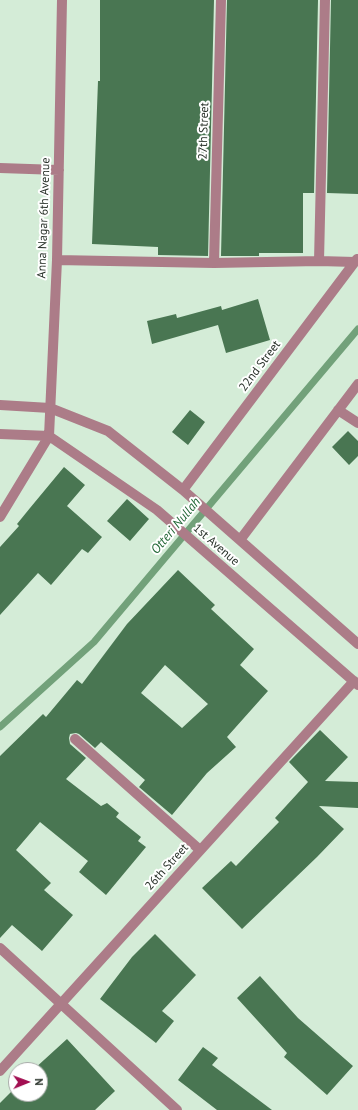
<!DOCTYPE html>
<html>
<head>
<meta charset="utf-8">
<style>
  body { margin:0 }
  #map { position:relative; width:358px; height:1110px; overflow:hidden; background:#d4ecd7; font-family:"PT Sans",sans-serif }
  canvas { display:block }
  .north { position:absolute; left:8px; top:1062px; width:40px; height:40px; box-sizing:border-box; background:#fff; border:1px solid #a9adaa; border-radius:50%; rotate:89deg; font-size:11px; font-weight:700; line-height:16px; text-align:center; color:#29322a }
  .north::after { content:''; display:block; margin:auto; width:14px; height:18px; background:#a20e51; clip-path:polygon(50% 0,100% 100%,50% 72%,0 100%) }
</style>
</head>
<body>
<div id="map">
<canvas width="358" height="1110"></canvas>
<div class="north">N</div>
</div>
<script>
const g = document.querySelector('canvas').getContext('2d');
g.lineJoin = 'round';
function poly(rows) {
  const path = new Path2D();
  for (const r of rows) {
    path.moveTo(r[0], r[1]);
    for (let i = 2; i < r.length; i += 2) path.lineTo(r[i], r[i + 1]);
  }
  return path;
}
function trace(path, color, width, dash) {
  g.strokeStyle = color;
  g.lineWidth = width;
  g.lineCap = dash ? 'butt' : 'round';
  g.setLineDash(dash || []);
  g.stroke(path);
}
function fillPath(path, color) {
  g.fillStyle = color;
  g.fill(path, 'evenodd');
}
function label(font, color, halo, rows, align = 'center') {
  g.font = font + ' "PT Sans",sans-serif';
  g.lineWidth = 4;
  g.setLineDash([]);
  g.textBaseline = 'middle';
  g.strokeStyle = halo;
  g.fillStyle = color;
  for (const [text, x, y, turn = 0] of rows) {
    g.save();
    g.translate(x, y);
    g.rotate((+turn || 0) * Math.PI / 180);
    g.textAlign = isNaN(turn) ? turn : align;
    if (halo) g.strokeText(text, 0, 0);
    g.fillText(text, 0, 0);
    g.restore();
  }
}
const stream = poly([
  [0,727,94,642,358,329]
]);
const building = poly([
  [100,0,214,0,208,256,158,255,158,247,92,244,98,81,100,81],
  [227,0,318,0,314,193,303,193,303,253,259,253,259,256,221,256],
  [331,0,358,0,358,194,327,193],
  [258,299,270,340,226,353,218,325,152,344,147,321,176,314,177,318,221,306,222,310],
  [190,410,205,422,188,445,172,432],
  [348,431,358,441,358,456,349,465,332,447],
  [64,467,85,485,67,506,102,537,88,553,82,549,51,585,38,573,0,615,0,547,19,526,17,524,30,508],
  [127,499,149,519,130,541,107,521],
  [178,570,215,605,211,609,254,649,240,665,268,691,227,737,236,747,207,773,172,815,139,787,145,780,101,742,95,748,79,734,76,733,70,734,69,738,70,744,86,758,66,779,101,806,107,803,119,813,116,817,141,837,138,841,146,847,106,895,79,872,88,861,40,822,16,850,51,883,44,890,73,915,42,951,12,925,0,938,0,756,43,714,46,717,77,680,82,684,127,624],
  [165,665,208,704,182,728,141,693],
  [320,730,348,757,325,781,358,782,358,808,319,806,344,829,317,857,242,929,202,888,231,861,236,866,279,822,275,818,308,782,289,762],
  [155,934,196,975,162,1011,174,1021,156,1043,100,999,132,957],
  [260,976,298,1018,353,1066,327,1095,284,1057,287,1053,237,998],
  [67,1039,115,1091,95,1110,0,1110,0,1103,16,1087,16,1094,40,1094,40,1070,33,1070],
  [203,1047,218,1058,212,1065,272,1110,217,1110,178,1080]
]);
const minor = poly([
  [0,168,59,170],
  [57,260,214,263,319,261,355,262],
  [319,261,325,0],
  [214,263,221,0],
  [0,405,50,408,108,431,183,490,358,644],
  [338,410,358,423],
  [0,434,49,436,157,510,358,685],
  [183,490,357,259],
  [0,517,49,436,57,260,62,0],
  [240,540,358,384],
  [75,739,200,850],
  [0,948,177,1110],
  [0,1071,354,681]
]);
const streetNames = [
  ["27th Street",204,131,-88],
  ["Anna Nagar 6th Avenue",44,218,-88],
  ["22nd Street",260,366,-53],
  ["1st Avenue",216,545,41],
  ["26th Street",167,867,-48]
];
const waterNames = [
  ["Otteri Nullah",176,526,-50]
];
trace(stream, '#72a17a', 7);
fillPath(building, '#497652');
trace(minor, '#ac7c88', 10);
label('12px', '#29322a', '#fff', streetNames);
label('italic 13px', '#216735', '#fff', waterNames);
</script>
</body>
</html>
